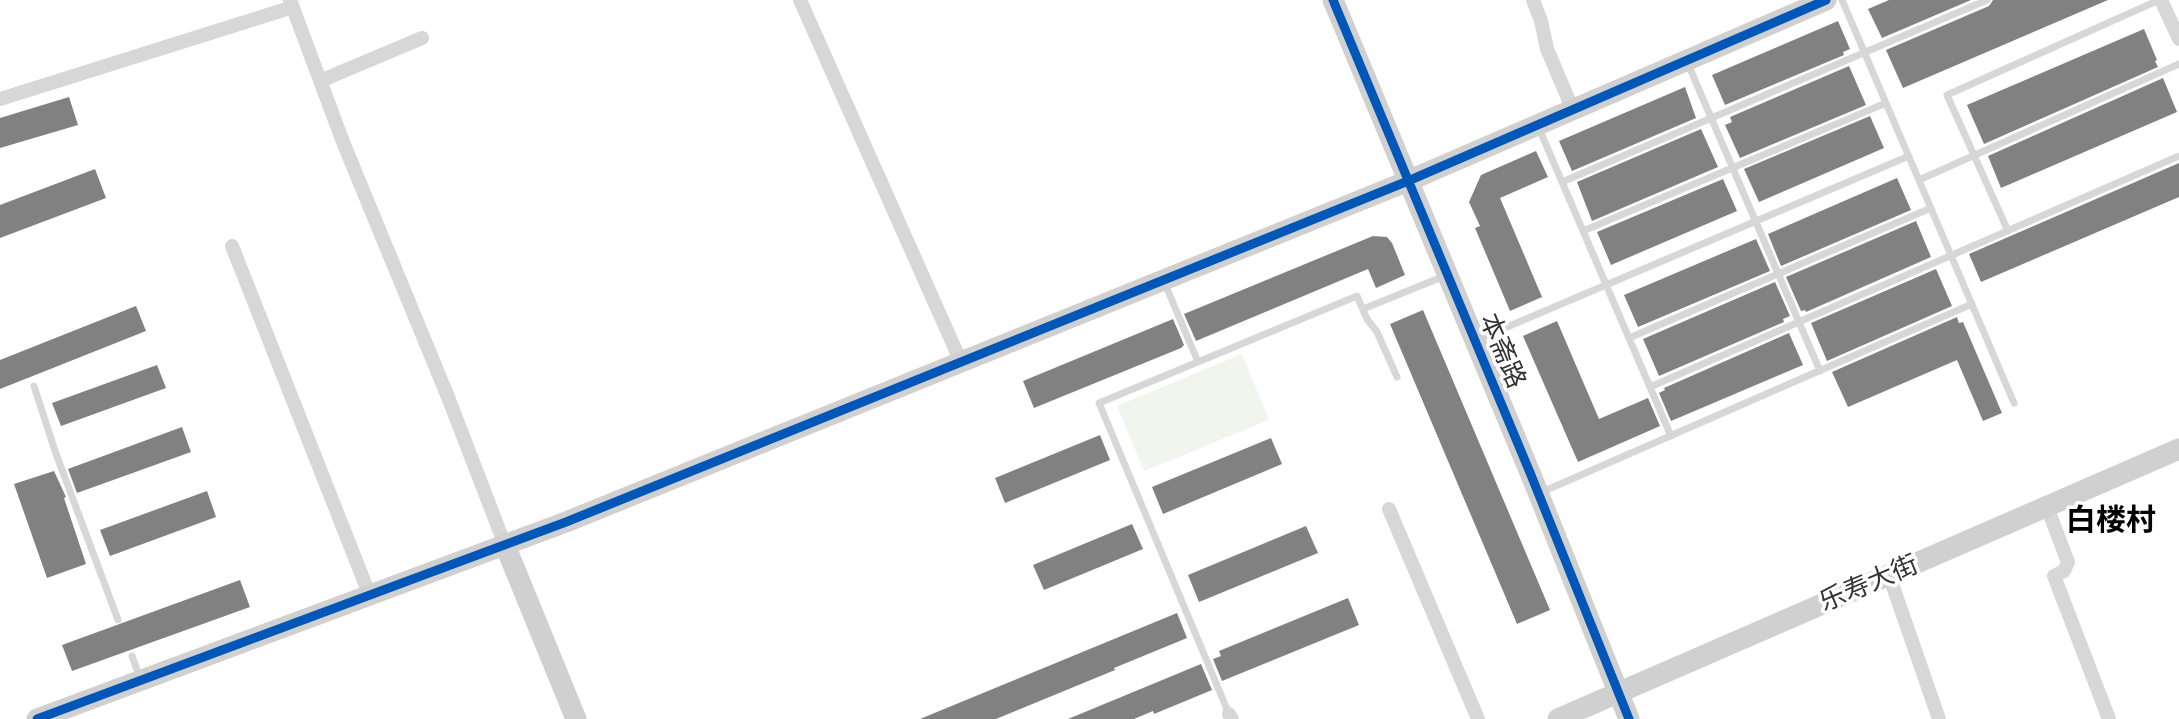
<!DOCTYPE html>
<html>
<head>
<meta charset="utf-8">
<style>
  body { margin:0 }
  canvas { display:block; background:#fff }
</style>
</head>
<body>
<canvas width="2179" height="719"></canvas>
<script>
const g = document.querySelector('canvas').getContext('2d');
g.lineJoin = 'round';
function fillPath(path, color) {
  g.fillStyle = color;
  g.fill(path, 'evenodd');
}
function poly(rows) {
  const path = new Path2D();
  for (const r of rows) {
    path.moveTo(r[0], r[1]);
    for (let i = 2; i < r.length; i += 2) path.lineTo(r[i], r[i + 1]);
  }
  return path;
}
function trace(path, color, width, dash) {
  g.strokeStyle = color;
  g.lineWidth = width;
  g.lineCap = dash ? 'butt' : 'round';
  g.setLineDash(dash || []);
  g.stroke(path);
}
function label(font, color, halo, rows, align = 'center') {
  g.font = font + ' Figtree,"Noto Sans SC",sans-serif';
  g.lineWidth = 7;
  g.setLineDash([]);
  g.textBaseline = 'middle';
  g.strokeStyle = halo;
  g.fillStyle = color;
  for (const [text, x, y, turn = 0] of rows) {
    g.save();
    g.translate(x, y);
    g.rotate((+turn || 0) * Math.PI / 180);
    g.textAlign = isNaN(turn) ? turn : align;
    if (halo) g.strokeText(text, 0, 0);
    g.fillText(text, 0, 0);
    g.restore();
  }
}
const green = poly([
  [1242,354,1269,420,1144,471,1117,406]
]);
const building = poly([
  [1889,0,1971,0,1882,38,1868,9],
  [1993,0,2108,0,1903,88,1886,50,1989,6],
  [1838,21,1850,49,1843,52,1844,55,1725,105,1712,75],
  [2144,29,2157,60,2155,61,2158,67,1984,144,1967,105],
  [1849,66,1866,105,1740,158,1725,125,1732,122,1730,117],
  [2163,78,2177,112,2001,188,1988,156],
  [1685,87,1696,118,1572,171,1559,141],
  [69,97,78,125,0,148,0,118],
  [1870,116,1884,148,1759,202,1744,169],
  [1701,129,1718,167,1592,221,1577,182],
  [1536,151,1548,177,1500,198,1542,297,1510,311,1475,228,1480,226,1469,202,1481,175],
  [2179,163,2179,197,1981,282,1969,254],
  [95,169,106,198,0,238,0,205],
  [1897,178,1911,210,1781,266,1768,234],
  [1723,179,1737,211,1611,265,1597,232],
  [1916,221,1931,257,1806,312,1805,310,1801,311,1786,277],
  [1373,236,1387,237,1392,243,1405,275,1376,288,1368,269,1196,341,1184,314],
  [1756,239,1770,271,1638,327,1624,295],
  [1936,269,1952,306,1827,361,1811,323],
  [1775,282,1790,316,1783,319,1784,322,1659,376,1643,339],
  [136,306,146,331,0,389,0,360],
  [1423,310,1550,610,1517,624,1390,324],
  [1957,317,1959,323,1963,322,2002,413,1983,421,1957,360,1848,407,1832,372],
  [1173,319,1184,345,1181,348,1034,408,1023,381],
  [1557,321,1599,419,1648,398,1660,426,1578,462,1523,336],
  [1789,333,1803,365,1671,421,1659,393,1665,390,1664,388],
  [157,365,166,388,61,426,52,403],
  [182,427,191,452,77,493,68,469],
  [1100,435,1110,460,1005,503,995,478],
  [1271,438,1282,464,1163,514,1152,487],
  [54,471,66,497,64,498,86,564,47,578,14,484],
  [207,491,216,517,110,556,100,530],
  [1132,524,1143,549,1044,590,1033,565],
  [1306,526,1318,553,1199,602,1188,575],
  [240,580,250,607,72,671,62,645],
  [1348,598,1359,625,1222,681,1213,659,1221,656,1219,651],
  [1177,613,1187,638,1114,668,1115,670,996,719,920,719],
  [1201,664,1212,690,1154,714,1153,711,1134,719,1068,719]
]);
const lane = poly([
  [1842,0,2014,403],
  [1688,64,1820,371],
  [1538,126,1671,436],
  [1919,180,2179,64],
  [1562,182,1987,0],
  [1583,231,1886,103],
  [2008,231,1947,95,2159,0],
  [1165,284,1198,362],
  [1363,309,1447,275],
  [1629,338,1931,208],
  [1479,339,1909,156],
  [34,386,55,451,118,620],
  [1650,387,2179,156],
  [1542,492,1972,304],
  [132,656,140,678],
  [1229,714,1099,403,1357,296,1367,319,1377,332,1397,377]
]);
const street = poly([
  [290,0,343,142,448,397,505,545],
  [800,0,961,362],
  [1533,0,1541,21,1547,49,1573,110],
  [2161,0,2179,39],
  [320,81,422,38],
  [0,99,293,7],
  [232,246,370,596],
  [2047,507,2068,562,2064,571,2054,576,2109,719],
  [1389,509,1478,719],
  [1889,575,1939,719],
  [1229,714,1232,719]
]);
const secondary = poly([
  [1333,0,1531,475,1629,719],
  [505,545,576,719],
  [37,719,566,522,1408,181,1826,0],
  [1558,719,2179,449]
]);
const cycleway = poly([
  [1333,0,1531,475,1629,719],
  [37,719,566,522,1408,181,1826,0]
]);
const streetNames = [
  ["本斋路",1502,351,67],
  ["乐寿大街",1869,584,-23]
];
const quarterNames = [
  ["白楼村",2111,521]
];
fillPath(green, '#f1f5ed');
fillPath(building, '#818181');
trace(lane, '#d7d7d7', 7);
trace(street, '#d7d7d7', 14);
trace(secondary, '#d0d0d0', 21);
trace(cycleway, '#0057b8', 9);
label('26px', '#333', '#fff', streetNames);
label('bold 30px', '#000', '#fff', quarterNames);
</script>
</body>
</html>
